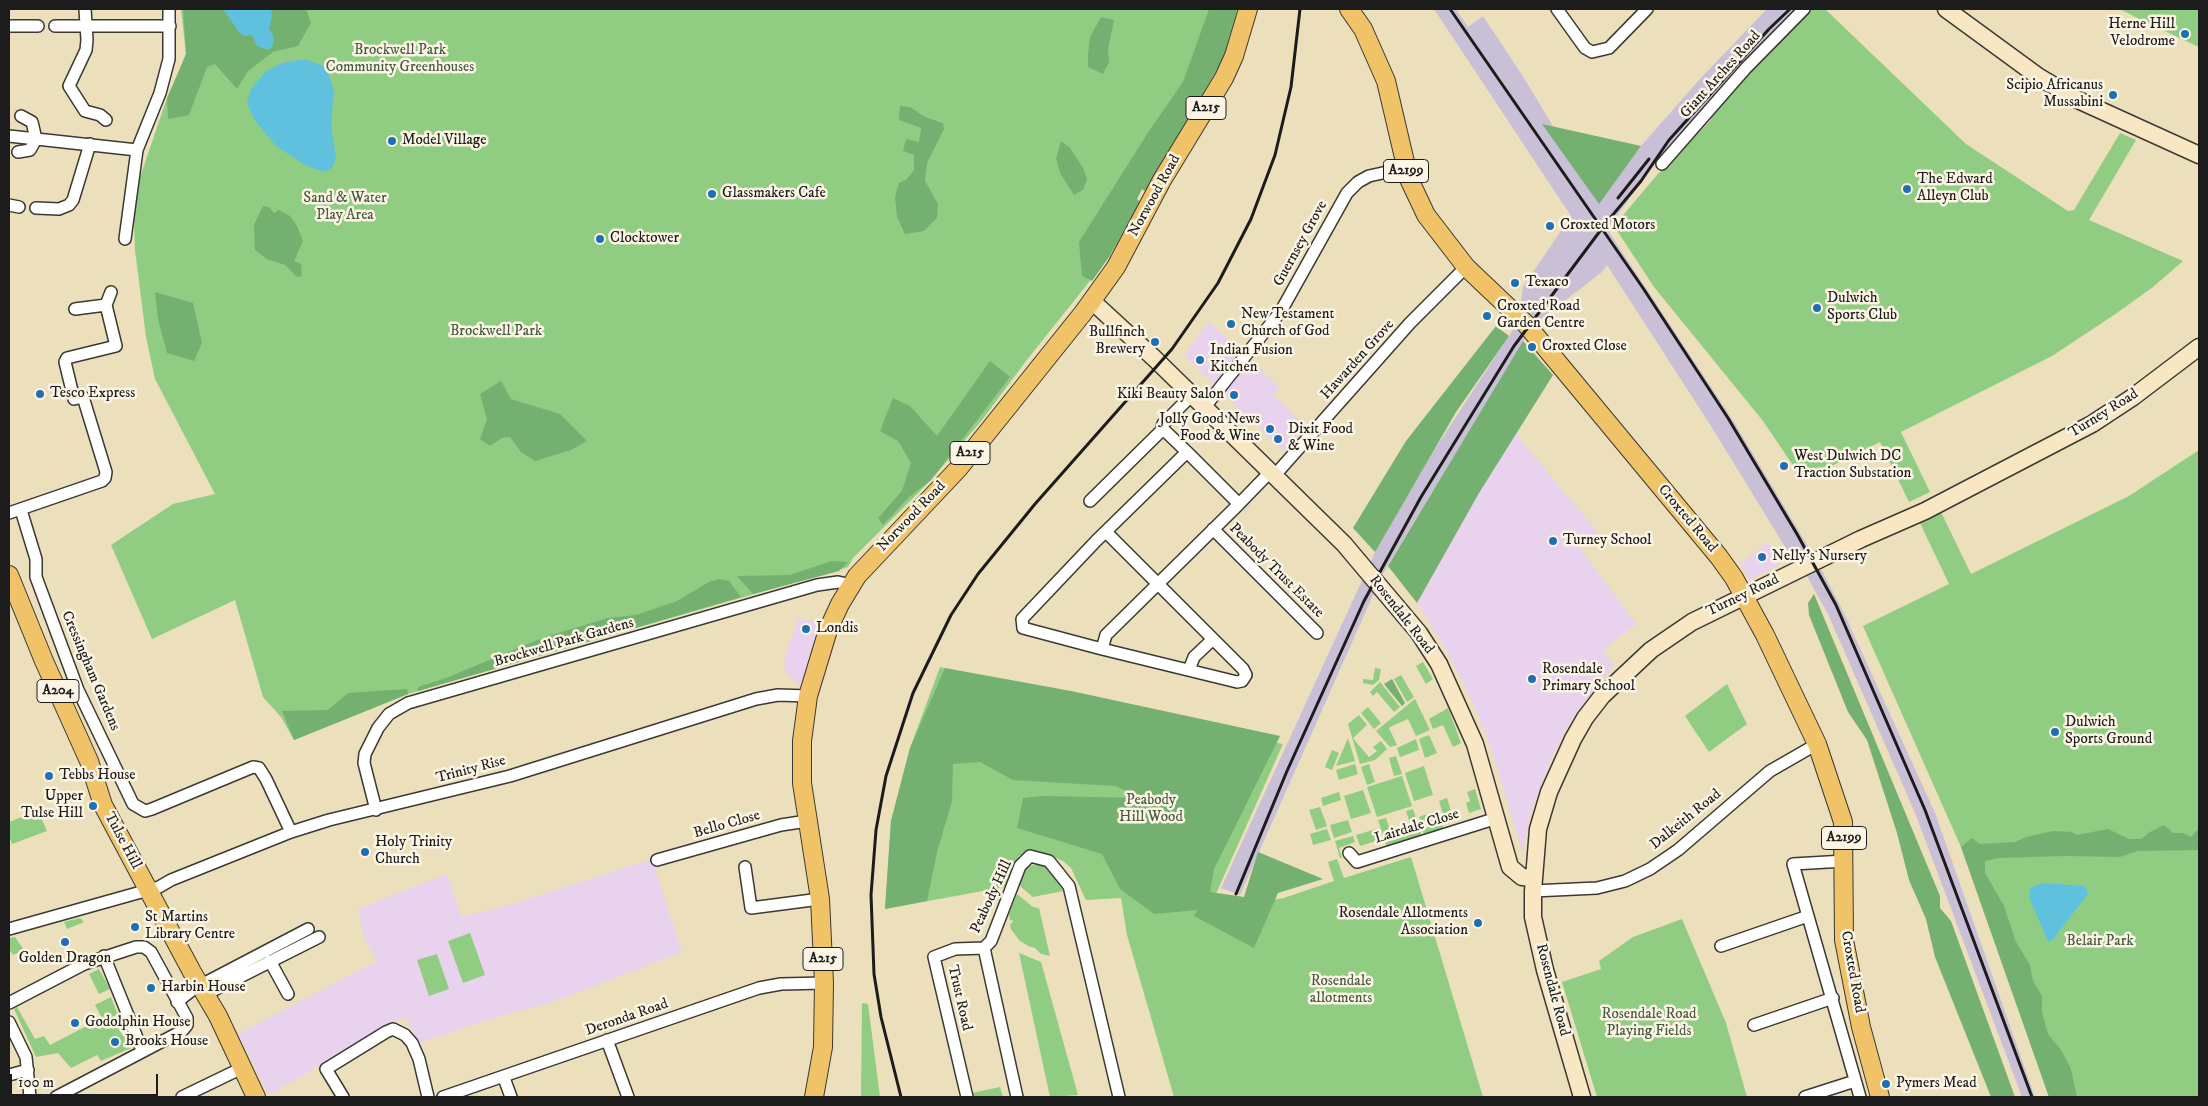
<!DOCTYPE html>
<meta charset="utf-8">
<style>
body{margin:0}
#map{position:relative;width:2208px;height:1106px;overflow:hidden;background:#ebdfbc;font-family:"IM FELL DW Pica",serif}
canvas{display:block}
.frame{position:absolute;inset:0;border:10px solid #1c1c1c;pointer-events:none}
.scale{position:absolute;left:10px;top:1074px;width:148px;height:22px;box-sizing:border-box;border:2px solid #1c1c1c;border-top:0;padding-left:6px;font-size:15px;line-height:18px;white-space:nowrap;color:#1c1c1c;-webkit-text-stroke:4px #fcf5e5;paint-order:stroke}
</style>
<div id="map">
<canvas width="2208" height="1106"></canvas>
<div class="frame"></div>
<div class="scale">100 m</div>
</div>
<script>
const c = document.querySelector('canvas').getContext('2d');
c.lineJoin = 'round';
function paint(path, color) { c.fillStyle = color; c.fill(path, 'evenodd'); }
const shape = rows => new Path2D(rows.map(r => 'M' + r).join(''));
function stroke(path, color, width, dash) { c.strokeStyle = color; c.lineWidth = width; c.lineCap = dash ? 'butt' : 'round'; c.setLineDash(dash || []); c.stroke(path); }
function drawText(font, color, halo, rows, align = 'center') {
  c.font = font + ' "IM FELL DW Pica",serif'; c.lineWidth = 5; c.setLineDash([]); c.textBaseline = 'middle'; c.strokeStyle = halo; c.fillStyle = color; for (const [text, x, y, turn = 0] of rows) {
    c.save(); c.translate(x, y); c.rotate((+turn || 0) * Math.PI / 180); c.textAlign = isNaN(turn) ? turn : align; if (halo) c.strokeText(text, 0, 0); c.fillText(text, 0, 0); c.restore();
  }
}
paint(shape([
 [1209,322,1280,388,1273,395,1306,426,1284,452,1184,355],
 [1517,431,1520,435,1519,438,1599,534,1580,548,1636,624,1603,650,1614,666,1573,718,1553,754,1529,817,1523,854,1491,749,1474,705,1448,653,1417,603,1478,493],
 [1768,542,1779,565,1749,580,1740,564],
 [798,619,826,622,800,686,786,673,784,660],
 [652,859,682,952,545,1005,503,1015,419,1043,404,1016,269,1095,238,1034,377,961,364,938,358,909,447,874,461,917,509,905]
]), '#e8d2ee');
paint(shape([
 [1434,9,1456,9,1468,27,1483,16,1524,78,1599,203,1641,146,1699,80,1767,9,1797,9,1655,164,1607,229,1734,422,1816,560,1798,568,1711,426,1607,265,1602,272,1533,325,1381,577,1240,895,1221,888,1382,537,1433,452,1518,322,1523,287,1571,216],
 [1818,563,1844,613,1935,813,2035,1097,2022,1097,1915,813,1828,614,1803,569]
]), '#c9bfd7');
paint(shape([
 [181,9,1237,9,1235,22,1199,103,1145,191,1142,189,1137,199,1140,202,1109,257,1026,361,982,420,930,481,853,558,848,567,408,694,294,740,281,717,263,697,235,600,152,639,111,545,173,504,215,494,155,379,146,337,135,250,134,219,138,183,167,98,179,77,186,54],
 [1809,9,1825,9,1966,144,2068,211,2074,210,2120,133,2136,140,2089,220,2183,261,2153,287,2114,315,2052,356,1901,432,1930,492,1909,502,1880,442,1803,480,1763,421,1654,287,1614,226,1657,175,1711,120,1711,113],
 [2120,9,2199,9,2199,47,2143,21],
 [2199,450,2199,1097,2049,1097,1961,847,1863,626,1949,584,1920,523,1941,512,1971,574,2129,496],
 [1423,662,1433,679,1426,684,1416,666],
 [940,667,1283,744,1206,916,1254,903,1284,898,1334,881,1328,862,1337,859,1344,878,1411,857,1483,1097,1174,1097,1127,935,1121,898,1086,900,1071,868,1063,861,1041,852,1033,850,1019,856,1004,887,885,909,891,821,910,748],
 [1375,668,1381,669,1379,680,1373,685,1363,683,1363,679,1373,680],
 [1401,675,1414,697,1407,702,1394,679],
 [1380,682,1400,707,1394,712,1377,692,1373,696,1370,692],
 [1727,684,1747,724,1709,752,1685,716],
 [1415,699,1430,730,1416,736,1408,719,1394,725,1389,728,1397,745,1390,747,1376,731],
 [1368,707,1381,723,1374,729,1361,713],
 [1448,708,1461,743,1453,747,1443,725,1433,729,1429,719],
 [1359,715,1367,725,1353,738,1356,742,1369,757,1377,751,1373,747,1381,741,1387,749,1375,760,1360,764,1348,724],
 [1429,735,1437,753,1425,758,1419,739],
 [1348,738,1355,761,1336,766],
 [1416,739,1419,750,1400,757,1397,748],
 [1332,750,1339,753,1332,770,1325,767],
 [1396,756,1402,774,1394,776,1389,758],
 [1355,764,1358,774,1339,780,1336,770],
 [1369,764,1375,782,1367,785,1361,767],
 [1424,766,1433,795,1414,801,1405,773],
 [1402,776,1412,806,1377,817,1367,787],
 [1475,789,1481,809,1469,813,1466,803,1470,801,1467,792],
 [1363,790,1371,813,1351,819,1344,796],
 [1339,792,1341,800,1323,806,1321,798],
 [1447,798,1453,818,1445,821,1439,801],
 [1320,807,1327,826,1316,830,1309,810],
 [1413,809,1419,827,1412,829,1406,811],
 [1438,810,1441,820,1422,826,1419,817],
 [38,811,47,831,12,844,9,836,9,822],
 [1386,818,1392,836,1384,838,1378,820],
 [1348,820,1352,832,1334,838,1330,825],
 [1442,823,1444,830,1425,836,1422,829],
 [1327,829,1331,840,1313,845,1310,834],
 [1376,829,1379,840,1360,846,1356,835],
 [1420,830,1422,837,1387,848,1385,841],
 [1353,836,1355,842,1339,848,1342,858,1340,858,1335,841],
 [1037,864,1054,870,1063,891,1033,897,1021,887,1019,882,1024,868],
 [1017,894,1033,907,1039,908,1050,956,1041,954,1035,948,1028,946,1019,940,1011,929,1010,924,1014,921,1010,920,1009,914],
 [80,918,84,922,67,929,64,922],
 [1682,919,1726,1023,1747,1097,1597,1097,1562,982,1601,969,1599,961,1633,937],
 [470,933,485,975,463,983,448,941],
 [15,937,24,950,13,955,9,949,9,938],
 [1019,953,1041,962,1078,1095,1050,1097],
 [437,954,449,989,429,996,417,960],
 [99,969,110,989,99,994,89,974],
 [111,997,123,1029,120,1031,123,1036,126,1035,131,1048,101,1061,97,1055,71,1068,58,1053,36,1057,14,1009,17,1007,35,1039,44,1036,50,1045,102,1018,95,1005],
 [862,1003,868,1004,880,1097,861,1097],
 [1000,1087,1003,1097,972,1097,972,1093]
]), '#90cd82');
paint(shape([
 [183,9,306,9,311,23,298,46,273,52,248,71,237,89,215,64,207,67,189,115,168,119,167,98,186,54],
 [1209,9,1237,9,1223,60,1145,191,1142,189,1137,199,1140,202,1109,257,1092,281,1082,276,1079,242,1149,131,1183,82],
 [1101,17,1114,20,1108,49,1109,62,1103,74,1088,67,1088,55,1090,37],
 [900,106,910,107,925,117,943,123,944,129,927,163,925,181,938,204,937,218,924,231,905,234,897,217,895,197,899,183,906,180,914,170,914,155,903,151,906,139,919,142,921,128,899,120],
 [1542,124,1641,146,1599,204],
 [1061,141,1070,148,1083,168,1087,179,1083,190,1074,195,1060,173,1056,158],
 [263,206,269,207,274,213,279,210,290,216,297,226,303,241,294,261,301,264,302,276,297,277,285,265,267,259,255,250,254,225],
 [155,292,193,303,202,343,194,361,167,353,158,319],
 [1496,326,1509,336,1456,412,1375,552,1353,528,1406,441],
 [1523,341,1553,375,1479,493,1417,603,1388,566],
 [990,361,1010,377,931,480,909,497,883,525,878,518,902,491,911,463,898,441,880,431,893,398,910,406,937,436],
 [501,381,511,399,560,414,587,441,571,450,535,461,521,452,510,437,502,438,490,446,480,439,487,419,480,394],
 [832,561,848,562,839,571,753,594,737,576,790,575],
 [719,579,729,581,741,597,418,691,418,687,446,678,545,637,608,618,636,615,677,601,709,582],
 [1814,594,1940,896,1940,908,1951,921,2015,1097,1991,1097,1935,957,1926,919,1909,880,1897,833,1867,740,1848,712,1809,615,1808,603],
 [945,668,1071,691,1280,736,1214,869,1210,892,1244,897,1258,852,1323,879,1278,893,1254,948,1194,916,1197,910,1154,914,1120,889,1102,854,1017,828,1023,798,1043,796,1143,798,1115,786,1013,780,980,762,953,764,952,801,937,852,927,901,885,909,891,821,910,748],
 [1392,679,1405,703,1402,706,1384,684],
 [407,689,408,694,294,740,282,711,328,710,348,693],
 [2164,825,2173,833,2183,833,2191,837,2196,831,2199,830,2199,850,2138,851,2120,857,2066,856,1999,858,1985,861,1985,873,2004,906,2016,942,2030,965,2033,981,2042,996,2042,1012,2048,1034,2061,1050,2071,1069,2077,1097,2049,1097,1961,847,1972,838,1980,844,2015,842,2026,837,2053,831,2072,832,2077,835,2108,829,2129,839,2141,839,2150,832]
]), '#74b070');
paint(shape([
 [223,9,271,9,272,17,269,28,274,37,273,46,268,50,257,46,252,35,244,36,239,32],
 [305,59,323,66,329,75,334,90,331,125,336,158,332,168,323,172,303,164,275,145,254,119,247,103,251,89,265,72,282,63],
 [2042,883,2085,886,2088,894,2053,939,2048,942,2029,897,2030,888]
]), '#5fc1dd');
const street = shape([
 [85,9,87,40,86,50,69,86,85,111,100,115,106,120],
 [1557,9,1585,48,1592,52,1609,48,1647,9],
 [9,26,38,26],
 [55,26,170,26],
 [9,136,137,150],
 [18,152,30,150,36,139,32,122,21,116],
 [1662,164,1746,68,1804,9],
 [9,205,19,207],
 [36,208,59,209,69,205,73,200,90,144],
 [125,239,137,150,160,93,169,59,169,9],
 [75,309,106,305,111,292],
 [1204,408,1281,311,1347,193,1358,182,1369,176,1405,168],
 [1162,428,1187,452,1096,541,1022,619,1023,628,1102,649,1106,635,1239,504,1187,452],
 [1275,475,1410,323,1466,267],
 [1090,501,1161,431,1163,424,1192,395],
 [1239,504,1271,471],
 [21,510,36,559,36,577,78,690,133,804,145,811,152,809,253,767,259,768,266,779,291,832],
 [9,513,102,481,105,478,106,472,83,397,74,399,65,362,67,358,116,346,106,305],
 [1213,529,1317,633],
 [1106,532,1213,639],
 [1102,649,1237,682,1242,681,1246,675,1243,669,1213,639,1194,657,1189,670],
 [376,810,364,763,365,754,378,728,389,714,408,703,817,585,838,582,851,585],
 [1349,853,1357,862,1497,818],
 [657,860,781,825,807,821],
 [1845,861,1793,864,1860,1097],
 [745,867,751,908,820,899],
 [1533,891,1597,888,1625,881,1650,869,1678,850,1770,771,1817,744],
 [9,929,159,887,171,880,291,832,329,820,510,776,756,699,778,695,808,696],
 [1721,946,1808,916],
 [984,948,991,941,1020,866,1030,856,1049,861,1069,886,1119,1097],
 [984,948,1017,1097],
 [104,956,142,1050],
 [270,961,288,994],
 [201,985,308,929],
 [206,994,319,937],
 [177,1002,200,984],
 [9,1003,84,964,136,947,144,947,151,952,187,1018,187,1025,182,1031,56,1097],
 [9,1022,26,1057,30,1097],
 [1754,1025,1833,998],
 [607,1040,628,1097],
 [9,1075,28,1070],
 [504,1078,511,1097],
 [182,1097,242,1068],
 [343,1097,326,1069,386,1032,393,1029,405,1035,412,1043,419,1059,428,1097],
 [443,1097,759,988,781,984,824,983],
 [967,1097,934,957,955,949,984,948],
 [1805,1097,1855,1081]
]);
const secondary = shape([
 [1946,9,2039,77,2078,100,2199,155],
 [1092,301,1154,358,1344,544,1419,633,1439,664,1475,744,1510,867,1522,877,1533,878],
 [1582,1097,1545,970,1533,917,1533,891,1538,829,1549,792,1573,739,1585,718,1602,696,1651,650,1692,622,1861,539,1925,511,2092,424,2133,397,2199,347]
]);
const primary = shape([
 [1349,9,1363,29,1386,81,1409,179,1426,215,1466,267,1525,323,1719,557,1734,578,1765,635,1817,744,1843,822,1844,940,1861,1027,1880,1097],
 [9,575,44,661,89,761,103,805,192,972,218,1016,256,1097],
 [814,1097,823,1047,824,983,820,899,802,783,802,741,808,696,828,630,840,604,857,576,958,469,1083,313,1116,267,1162,180,1224,78,1234,56,1248,9]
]);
stroke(street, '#3b3934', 14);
stroke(secondary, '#3b3934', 19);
stroke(primary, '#3b3934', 20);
stroke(street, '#fff', 11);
stroke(secondary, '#f9e7c3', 16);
stroke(primary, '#f1c369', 18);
stroke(shape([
 [1450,9,1643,288,1728,418,1797,534,1836,605,1925,810,2032,1097],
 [1618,198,1649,159],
 [1236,894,1287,771,1364,601,1421,497,1514,346,1606,223,1641,181,1669,140,1769,29,1790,9],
 [901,1097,881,1017,874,974,871,895,876,830,886,776,913,693,951,615,978,574,1035,504,1172,349,1218,283,1251,219,1275,155,1291,87,1300,9]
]), '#1c1c1c', 3);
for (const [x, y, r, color] of [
 [2185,34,5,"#1f6fb2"],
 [2113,95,5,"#1f6fb2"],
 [392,141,5,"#1f6fb2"],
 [1907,189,5,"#1f6fb2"],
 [712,194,5,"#1f6fb2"],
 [1550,226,5,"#1f6fb2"],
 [600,239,5,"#1f6fb2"],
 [1515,283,5,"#1f6fb2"],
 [1817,308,5,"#1f6fb2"],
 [1487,316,5,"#1f6fb2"],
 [1231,324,5,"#1f6fb2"],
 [1155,342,5,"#1f6fb2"],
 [1532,347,5,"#1f6fb2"],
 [1200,360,5,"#1f6fb2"],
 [40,394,5,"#1f6fb2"],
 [1234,395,5,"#1f6fb2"],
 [1270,429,5,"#1f6fb2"],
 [1278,439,5,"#1f6fb2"],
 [1784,466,5,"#1f6fb2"],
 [1553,541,5,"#1f6fb2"],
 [1762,557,5,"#1f6fb2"],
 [806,629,5,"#1f6fb2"],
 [1532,679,5,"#1f6fb2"],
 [2055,732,5,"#1f6fb2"],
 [49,776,5,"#1f6fb2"],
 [93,806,5,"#1f6fb2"],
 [365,852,5,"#1f6fb2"],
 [1478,923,5,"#1f6fb2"],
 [135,927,5,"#1f6fb2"],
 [65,942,5,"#1f6fb2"],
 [151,988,5,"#1f6fb2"],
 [75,1023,5,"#1f6fb2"],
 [115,1042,5,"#1f6fb2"],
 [1886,1084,5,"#1f6fb2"]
]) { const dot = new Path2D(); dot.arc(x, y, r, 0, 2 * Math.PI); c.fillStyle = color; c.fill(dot); stroke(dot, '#fcf5e5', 2); }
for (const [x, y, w] of [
 [1206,108,40],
 [1406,171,45],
 [970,453,40],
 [58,691,42],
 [1844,838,45],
 [823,959,40]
]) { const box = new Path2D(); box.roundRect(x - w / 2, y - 11.5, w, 23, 4); c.fillStyle = '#fcf5e5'; c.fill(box); stroke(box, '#1c1c1c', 1); }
drawText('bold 14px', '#1c1c1c', null, [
 ["A215",1206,108],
 ["A2199",1406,171],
 ["A215",970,453],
 ["A204",58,691],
 ["A2199",1844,838],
 ["A215",823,959]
]);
drawText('15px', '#1c1c1c', '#fcf5e5', [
 ["Herne Hill",2175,25,"right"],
 ["Velodrome",2175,42,"right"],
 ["Scipio Africanus",2103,86,"right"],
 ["Mussabini",2103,103,"right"],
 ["Model Village",402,141],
 ["The Edward",1917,180],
 ["Alleyn Club",1917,197],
 ["Glassmakers Cafe",722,194],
 ["Croxted Motors",1560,226],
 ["Clocktower",610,239],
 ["Texaco",1525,283],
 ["Dulwich",1827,299],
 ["Sports Club",1827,316],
 ["Croxted Road",1497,307],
 ["Garden Centre",1497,324],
 ["New Testament",1241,315],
 ["Church of God",1241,332],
 ["Bullfinch",1145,333,"right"],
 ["Brewery",1145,350,"right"],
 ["Croxted Close",1542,347],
 ["Indian Fusion",1210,351],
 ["Kitchen",1210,368],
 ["Tesco Express",50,394],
 ["Kiki Beauty Salon",1224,395,"right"],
 ["Jolly Good News",1260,420,"right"],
 ["Food & Wine",1260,437,"right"],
 ["Dixit Food",1288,430],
 ["& Wine",1288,447],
 ["West Dulwich DC",1794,457],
 ["Traction Substation",1794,474],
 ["Turney School",1563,541],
 ["Nelly’s Nursery",1772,557],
 ["Londis",816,629],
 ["Rosendale",1542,670],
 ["Primary School",1542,687],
 ["Dulwich",2065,723],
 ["Sports Ground",2065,740],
 ["Tebbs House",59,776],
 ["Upper",83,797,"right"],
 ["Tulse Hill",83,814,"right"],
 ["Holy Trinity",375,843],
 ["Church",375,860],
 ["Rosendale Allotments",1468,914,"right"],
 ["Association",1468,931,"right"],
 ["St Martins",145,918],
 ["Library Centre",145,935],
 ["Golden Dragon",65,959,"center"],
 ["Harbin House",161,988],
 ["Godolphin House",85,1023],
 ["Brooks House",125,1042],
 ["Pymers Mead",1896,1084]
], 'left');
drawText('15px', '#455a40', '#fcf5e5', [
 ["Brockwell Park",400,51],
 ["Community Greenhouses",400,68],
 ["Sand & Water",345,199],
 ["Play Area",345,216],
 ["Brockwell Park",496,332],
 ["Peabody",1151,801],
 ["Hill Wood",1151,818],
 ["Belair Park",2100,942],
 ["Rosendale",1341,982],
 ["allotments",1341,999],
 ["Rosendale Road",1649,1015],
 ["Playing Fields",1649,1032]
]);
drawText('15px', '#1c1c1c', '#fcf5e5', [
 ["Giant Arches Road",1721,75,-48],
 ["Norwood Road",1155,196,-61],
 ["Guernsey Grove",1301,244,-61],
 ["Hawarden Grove",1358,360,-48],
 ["Turney Road",2104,414,-32],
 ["Norwood Road",912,517,-46],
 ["Croxted Road",1687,519,50],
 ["Peabody Trust Estate",1276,571,45],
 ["Turney Road",1743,596,-26],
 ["Rosendale Road",1401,615,52],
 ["Brockwell Park Gardens",564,643,-16],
 ["Cressingham Gardens",90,671,67],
 ["Trinity Rise",471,770,-15],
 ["Dalkeith Road",1686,820,-39],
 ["Bello Close",727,825,-16],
 ["Lairdale Close",1417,827,-17],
 ["Tulse Hill",122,841,62],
 ["Peabody Hill",992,897,-65],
 ["Croxted Road",1852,972,80],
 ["Rosendale Road",1552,990,75],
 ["Trust Road",959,998,77],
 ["Deronda Road",627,1018,-19]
]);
</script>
